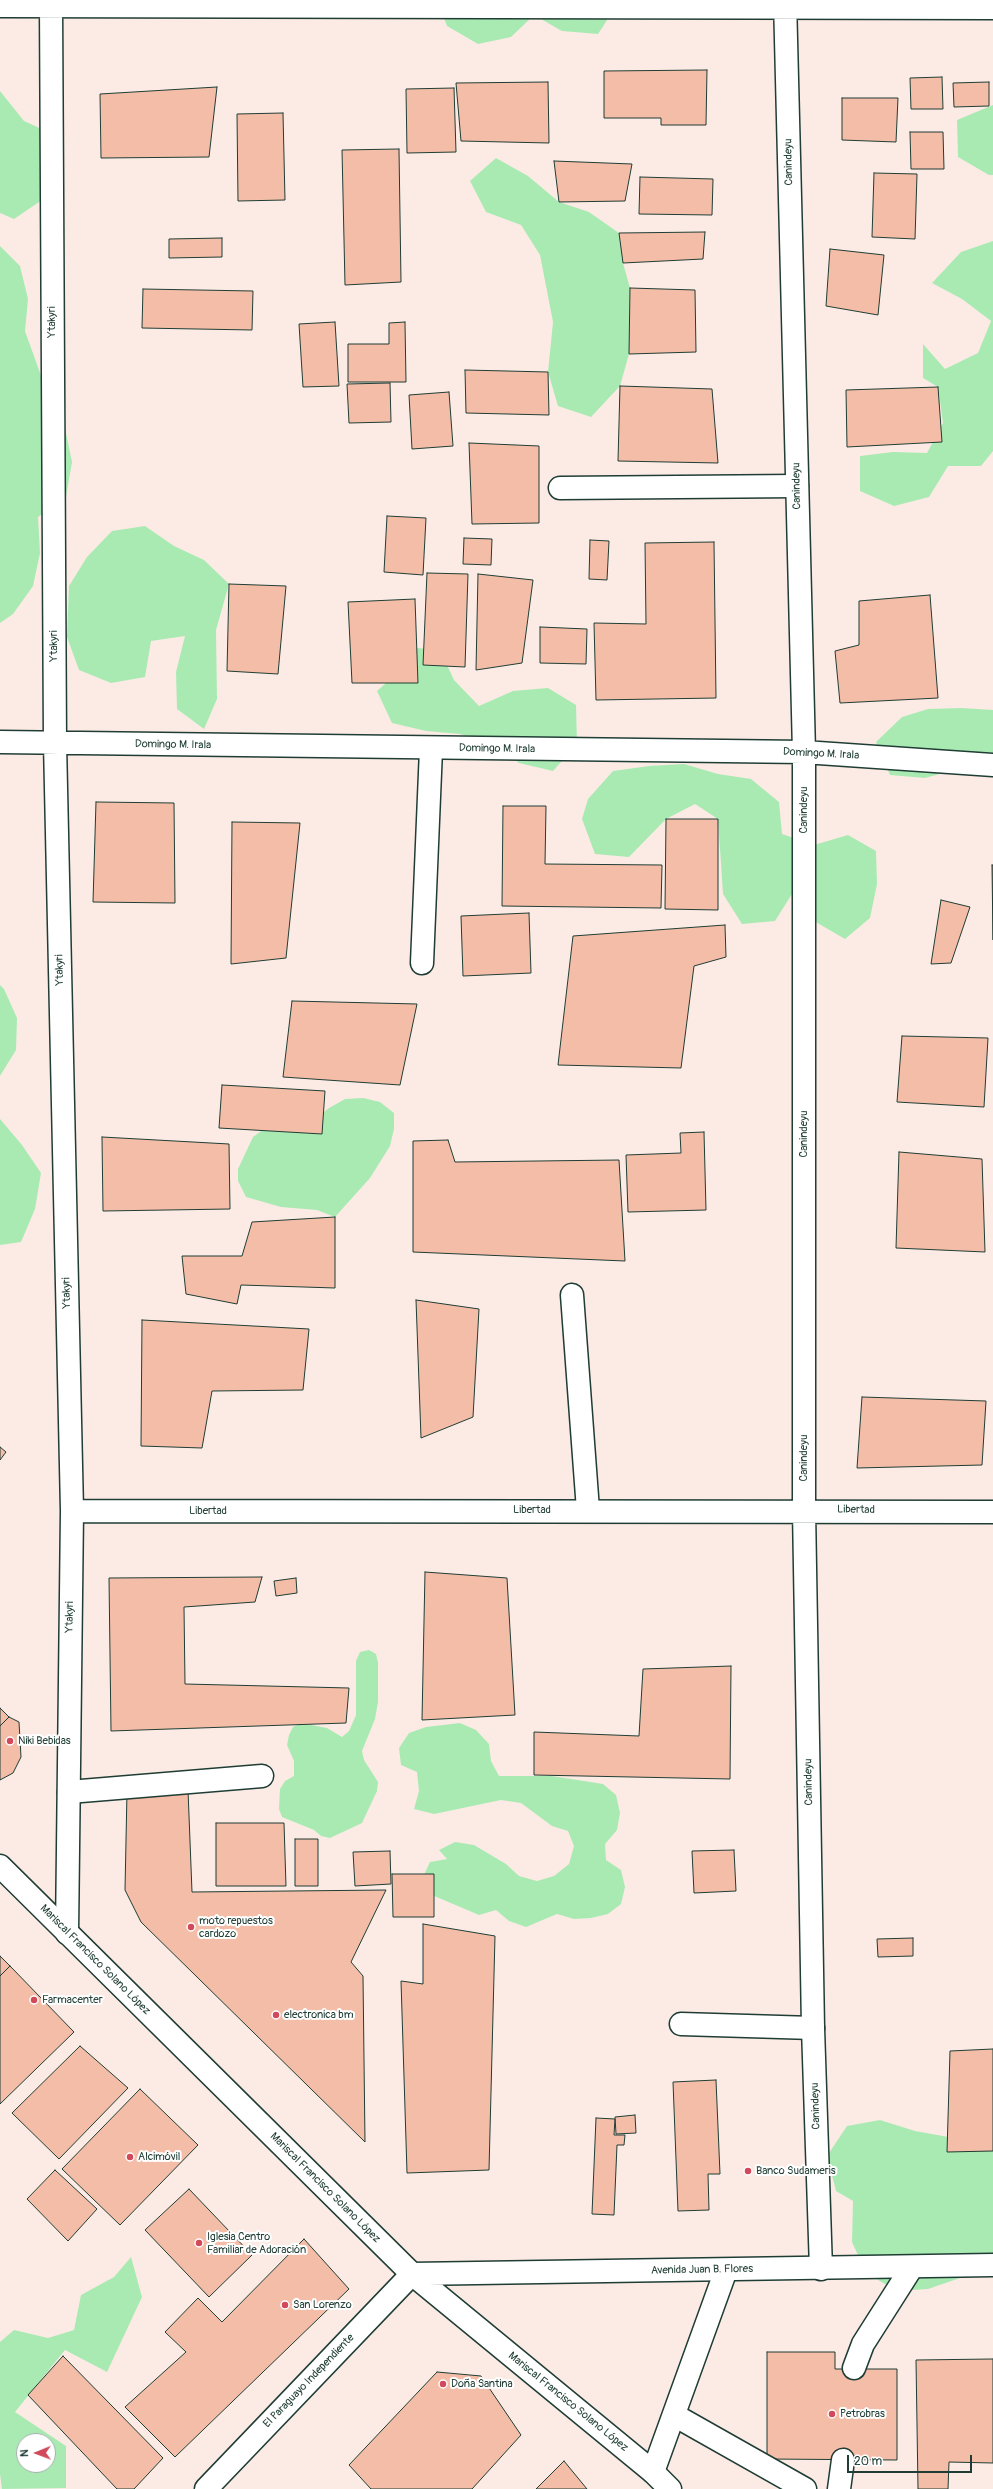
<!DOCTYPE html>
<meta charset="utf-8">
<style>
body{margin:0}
#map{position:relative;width:993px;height:2489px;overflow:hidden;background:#fcebe5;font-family:Pangolin,sans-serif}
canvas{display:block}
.north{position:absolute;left:16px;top:2433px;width:40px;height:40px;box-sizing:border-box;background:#fff;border:1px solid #a5b1ae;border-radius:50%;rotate:269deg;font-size:11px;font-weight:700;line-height:16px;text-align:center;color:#1f3d34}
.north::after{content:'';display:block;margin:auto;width:14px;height:18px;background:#d1495b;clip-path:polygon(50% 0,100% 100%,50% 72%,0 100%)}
.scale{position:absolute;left:847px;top:2455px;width:125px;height:18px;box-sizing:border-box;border:2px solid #1f3d34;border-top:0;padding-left:5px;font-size:12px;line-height:14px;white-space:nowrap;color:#1f3d34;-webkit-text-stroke:3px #fff;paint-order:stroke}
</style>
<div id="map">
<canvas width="993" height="2489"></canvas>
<div class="north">N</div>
<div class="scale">20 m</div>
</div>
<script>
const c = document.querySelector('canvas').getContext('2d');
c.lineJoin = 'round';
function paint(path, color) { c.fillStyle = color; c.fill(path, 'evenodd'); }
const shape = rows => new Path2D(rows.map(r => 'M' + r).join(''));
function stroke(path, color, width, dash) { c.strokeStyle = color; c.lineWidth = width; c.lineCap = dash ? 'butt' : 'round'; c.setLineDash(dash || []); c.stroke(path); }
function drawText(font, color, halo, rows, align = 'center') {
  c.font = font + ' Pangolin,sans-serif'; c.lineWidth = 4; c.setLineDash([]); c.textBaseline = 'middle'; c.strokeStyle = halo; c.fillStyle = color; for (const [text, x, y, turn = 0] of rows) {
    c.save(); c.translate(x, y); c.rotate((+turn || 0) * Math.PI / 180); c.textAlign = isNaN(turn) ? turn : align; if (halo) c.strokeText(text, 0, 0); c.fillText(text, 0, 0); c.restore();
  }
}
paint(shape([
 [437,0,617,5,598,34,562,31,534,15,511,37,478,44,447,26],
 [0,91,24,121,55,135,42,200,14,219,0,213],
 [993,105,993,175,989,175,958,157,957,120],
 [496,158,528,176,559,202,589,212,619,233,623,263,630,288,629,354,620,386,591,417,558,406,548,372,553,322,540,255,521,225,486,212,470,181],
 [993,241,993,451,981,466,948,466,929,497,894,506,860,491,860,456,893,452,927,453,943,423,938,387,923,378,923,344,945,369,978,353,991,321,962,299,932,283,961,252],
 [0,246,20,266,28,299,25,331,49,398,65,428,72,462,66,497,38,517,40,553,33,586,13,614,0,623],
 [145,526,174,546,204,560,229,584,216,630,217,699,204,729,177,709,176,672,185,636,151,641,145,677,111,683,79,670,67,637,69,586,87,557,112,531],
 [406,647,440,650,454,680,479,706,513,691,548,688,576,705,577,744,553,771,519,763,491,743,460,734,426,731,392,723,377,691,403,668],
 [961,708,993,710,993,771,958,769,925,778,890,775,876,742,902,717,928,709],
 [684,764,718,774,751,779,779,802,782,834,814,845,848,835,876,851,877,884,870,918,845,939,814,921,792,894,775,921,742,924,723,894,718,819,695,804,666,819,629,857,595,854,582,819,588,799,613,771,649,766],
 [0,985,4,989,17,1018,16,1050,0,1076],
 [363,1098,380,1102,394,1113,394,1129,390,1146,370,1178,335,1217,317,1210,281,1207,246,1197,238,1181,238,1169,253,1137,268,1126,300,1131,329,1108,345,1099],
 [0,1119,22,1145,41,1173,35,1209,21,1242,0,1245],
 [369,1650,376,1654,378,1663,378,1702,375,1719,362,1751,364,1760,378,1782,377,1791,362,1823,330,1838,321,1836,314,1830,282,1817,279,1809,280,1789,285,1781,294,1776,294,1761,287,1745,289,1735,293,1727,301,1723,327,1728,342,1737,349,1731,356,1715,356,1661,360,1652],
 [460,1723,476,1730,489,1744,491,1761,499,1776,552,1776,603,1784,616,1795,620,1813,617,1830,605,1844,606,1860,621,1870,625,1887,621,1904,608,1914,591,1918,574,1919,557,1914,526,1927,509,1921,496,1910,479,1915,432,1895,422,1879,430,1862,447,1859,439,1850,455,1842,474,1845,506,1864,519,1876,537,1881,554,1876,569,1864,574,1846,568,1831,552,1826,521,1803,501,1800,434,1814,414,1809,419,1791,417,1772,401,1765,399,1748,409,1733,426,1727],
 [880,2120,915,2131,993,2145,993,2276,960,2278,928,2289,897,2291,866,2273,852,2242,853,2201,836,2191,827,2156,847,2126],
 [131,2257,142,2297,107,2372,65,2350,15,2412,66,2446,66,2488,2,2489,0,2474,0,2342,14,2330,48,2338,74,2330,81,2295,114,2277],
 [24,2441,48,2441,48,2465,24,2465]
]), '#a9eab3');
const building = shape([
 [707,70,706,125,661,125,661,118,604,118,604,71,707,70],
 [942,77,943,109,911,109,910,78,942,77],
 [548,82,549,143,461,141,456,83,548,82],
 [989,82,989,106,954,107,953,83,989,82],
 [217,87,209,157,101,158,100,94,217,87],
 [454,88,456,152,407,153,406,89,454,88],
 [842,98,898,98,896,142,842,140,842,98],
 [283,113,285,200,238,201,237,114,283,113],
 [910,132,943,132,944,169,911,169,910,132],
 [399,149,401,282,345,285,342,150,399,149],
 [554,161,632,164,625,201,559,202,554,161],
 [874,173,917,174,915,239,872,237,874,173],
 [640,177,713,179,712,215,639,214,640,177],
 [705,232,703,259,623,263,619,233,705,232],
 [222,238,222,257,169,258,169,239,222,238],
 [830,249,884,255,878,315,826,306,830,249],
 [630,288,695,290,696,352,629,354,630,288],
 [143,289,253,291,252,330,142,328,143,289],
 [335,322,339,386,303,387,299,324,335,322],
 [405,322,406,382,348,382,348,344,389,344,389,323,405,322],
 [465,370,548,372,549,415,466,413,465,370],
 [390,383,391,422,349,423,347,384,390,383],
 [620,386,712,389,718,463,618,461,620,386],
 [938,387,942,442,847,447,846,390,938,387],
 [449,392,453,446,412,449,409,395,449,392],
 [469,443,539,446,539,523,472,524,469,443],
 [387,516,426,518,423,575,384,572,387,516],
 [464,538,492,539,491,565,463,564,464,538],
 [590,540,609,541,607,580,589,579,590,540],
 [714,542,716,698,596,700,594,623,646,624,645,543,714,542],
 [427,573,468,574,465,667,423,665,427,573],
 [478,574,533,580,522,663,476,670,478,574],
 [229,584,286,586,278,674,227,671,229,584],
 [930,595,938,698,840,703,835,651,859,645,859,601,930,595],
 [415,599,418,683,352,683,348,602,415,599],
 [540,627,587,629,586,664,540,663,540,627],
 [96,802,174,803,175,903,93,902,96,802],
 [503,806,546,806,545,864,662,865,661,908,502,906,503,806],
 [666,819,718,819,718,910,665,909,666,819],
 [232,822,300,823,286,958,231,964,232,822],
 [992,865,993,865,993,940,992,865],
 [941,900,970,907,951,963,931,964,941,900],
 [529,913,531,973,463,976,461,916,529,913],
 [725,925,726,957,694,966,681,1068,558,1065,573,936,725,925],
 [292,1001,417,1004,400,1085,283,1077,292,1001],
 [902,1036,988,1038,984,1107,897,1102,902,1036],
 [222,1085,325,1091,322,1134,219,1128,222,1085],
 [704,1132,706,1210,628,1212,626,1155,681,1153,680,1133,704,1132],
 [102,1137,229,1144,230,1209,103,1211,102,1137],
 [448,1140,455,1162,619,1160,625,1261,413,1252,413,1141,448,1140],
 [899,1152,982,1159,985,1252,896,1248,899,1152],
 [335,1217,335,1288,241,1285,237,1304,186,1294,182,1256,242,1256,252,1222,335,1217],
 [416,1300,479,1309,473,1417,421,1438,416,1300],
 [142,1320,309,1329,303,1390,212,1391,202,1448,141,1446,142,1320],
 [862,1397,986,1401,982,1465,857,1468,862,1397],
 [0,1447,6,1452,0,1460,0,1447],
 [425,1572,507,1578,515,1715,422,1720,425,1572],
 [262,1577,255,1602,184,1607,185,1684,349,1688,346,1723,111,1731,109,1578,262,1577],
 [296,1578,297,1593,276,1596,274,1581,296,1578],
 [731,1666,730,1779,534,1775,534,1732,639,1736,643,1669,731,1666],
 [0,1708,9,1717,0,1726,0,1708],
 [9,1717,19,1722,21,1757,13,1773,0,1780,0,1726,9,1717],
 [188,1790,192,1892,386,1890,351,1962,363,1976,365,2142,141,1922,125,1890,127,1791,188,1790],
 [216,1823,284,1823,286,1886,216,1886,216,1823],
 [295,1839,318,1839,318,1886,295,1886,295,1839],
 [734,1850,736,1891,694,1893,692,1851,734,1850],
 [390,1851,391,1884,355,1886,353,1852,390,1851],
 [392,1874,434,1874,434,1917,393,1917,392,1874],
 [423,1924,495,1936,489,2170,407,2173,401,1981,423,1984,423,1924],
 [913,1938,913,1956,878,1957,877,1939,913,1938],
 [0,1956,10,1966,0,1976,0,1956],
 [10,1966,74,2032,0,2104,0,1976,10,1966],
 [80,2046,128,2088,59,2159,12,2113,80,2046],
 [993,2049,993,2151,947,2152,950,2051,993,2049],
 [716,2080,720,2174,708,2174,709,2210,678,2211,673,2082,716,2080],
 [140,2089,198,2145,120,2225,62,2169,140,2089],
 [635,2115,636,2133,616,2134,615,2117,635,2115],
 [596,2118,615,2119,614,2135,625,2135,624,2145,617,2145,614,2215,592,2214,596,2118],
 [55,2170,97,2209,68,2241,27,2199,55,2170],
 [189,2189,252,2255,209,2297,145,2230,189,2189],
 [304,2239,349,2289,175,2457,125,2407,186,2352,165,2332,198,2298,222,2322,304,2239],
 [767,2352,835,2352,835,2369,897,2369,897,2460,767,2459,767,2352],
 [63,2356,163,2458,134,2489,117,2489,28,2395,63,2356],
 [993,2359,993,2463,949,2462,948,2489,918,2489,916,2360,993,2359],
 [437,2372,481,2376,521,2435,472,2489,371,2489,349,2465,437,2372],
 [564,2461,587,2489,536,2489,564,2461]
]);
paint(building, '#f4bda8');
stroke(building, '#1f3d34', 1);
const service = shape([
 [560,488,797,486],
 [422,963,431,749],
 [572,1295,588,1510],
 [69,1792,262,1776],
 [681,2024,813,2028],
 [854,2368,863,2344,912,2267],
 [674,2415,805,2489],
 [653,2472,726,2270],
 [839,2489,843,2460]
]);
const minor = shape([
 [785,0,804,752,804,1510,813,2028,821,2269],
 [0,6,993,8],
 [51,6,55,743,72,1511,67,1933],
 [0,742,804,752,993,765],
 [72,1511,993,1512],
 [206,2489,412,2274]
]);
const tertiary = shape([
 [0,1866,412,2274,653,2472,670,2489],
 [412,2274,993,2265]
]);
stroke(service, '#1f3d34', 25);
stroke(minor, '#1f3d34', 25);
stroke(tertiary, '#1f3d34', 25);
stroke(service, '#fff', 22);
stroke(minor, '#fff', 22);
stroke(tertiary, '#fff', 22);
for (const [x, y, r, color] of [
 [10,1741,4,"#d1495b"],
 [191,1927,4,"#d1495b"],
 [34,2000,4,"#d1495b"],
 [276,2015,4,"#d1495b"],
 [130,2157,4,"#d1495b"],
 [748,2171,4,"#d1495b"],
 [199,2243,4,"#d1495b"],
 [285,2305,4,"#d1495b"],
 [443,2384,4,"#d1495b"],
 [832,2414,4,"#d1495b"]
]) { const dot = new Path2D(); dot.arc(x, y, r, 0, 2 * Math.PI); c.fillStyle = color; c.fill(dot); stroke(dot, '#fff', 1.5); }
drawText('11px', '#1f3d34', '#fff', [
 ["Canindeyu",789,162,-91],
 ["Ytakyri",52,322,-90],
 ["Canindeyu",797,486,-91],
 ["Ytakyri",54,646,-90],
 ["Domingo M. Irala",173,745,1],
 ["Domingo M. Irala",497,749,1],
 ["Domingo M. Irala",821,754,3],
 ["Canindeyu",804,810,-90],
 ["Ytakyri",60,970,-91],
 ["Canindeyu",804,1134,-90],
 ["Ytakyri",67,1293,-91],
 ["Canindeyu",804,1458,-90],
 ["Libertad",532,1510],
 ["Libertad",856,1510,1],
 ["Libertad",208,1511],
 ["Ytakyri",70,1617,-89],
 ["Canindeyu",809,1782,-91],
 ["Mariscal Francisco Solano López",95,1960,45],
 ["Canindeyu",816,2106,-92],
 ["Mariscal Francisco Solano López",325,2188,45],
 ["Avenida Juan B. Flores",702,2270,-1],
 ["El Paraguayo Independiente",309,2381,-46],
 ["Mariscal Francisco Solano López",568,2402,39]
]);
drawText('11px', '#1f3d34', '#fff', [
 ["Niki Bebidas",18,1741],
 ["moto repuestos",199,1921],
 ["cardozo",199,1934],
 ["Farmacenter",42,2000],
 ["electronica bm",284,2015],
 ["Alcimóvil",138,2157],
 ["Banco Sudameris",756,2171],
 ["Iglesia Centro",207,2237],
 ["Familiar de Adoración",207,2250],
 ["San Lorenzo",293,2305],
 ["Doña Santina",451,2384],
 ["Petrobras",840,2414]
], 'left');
</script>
